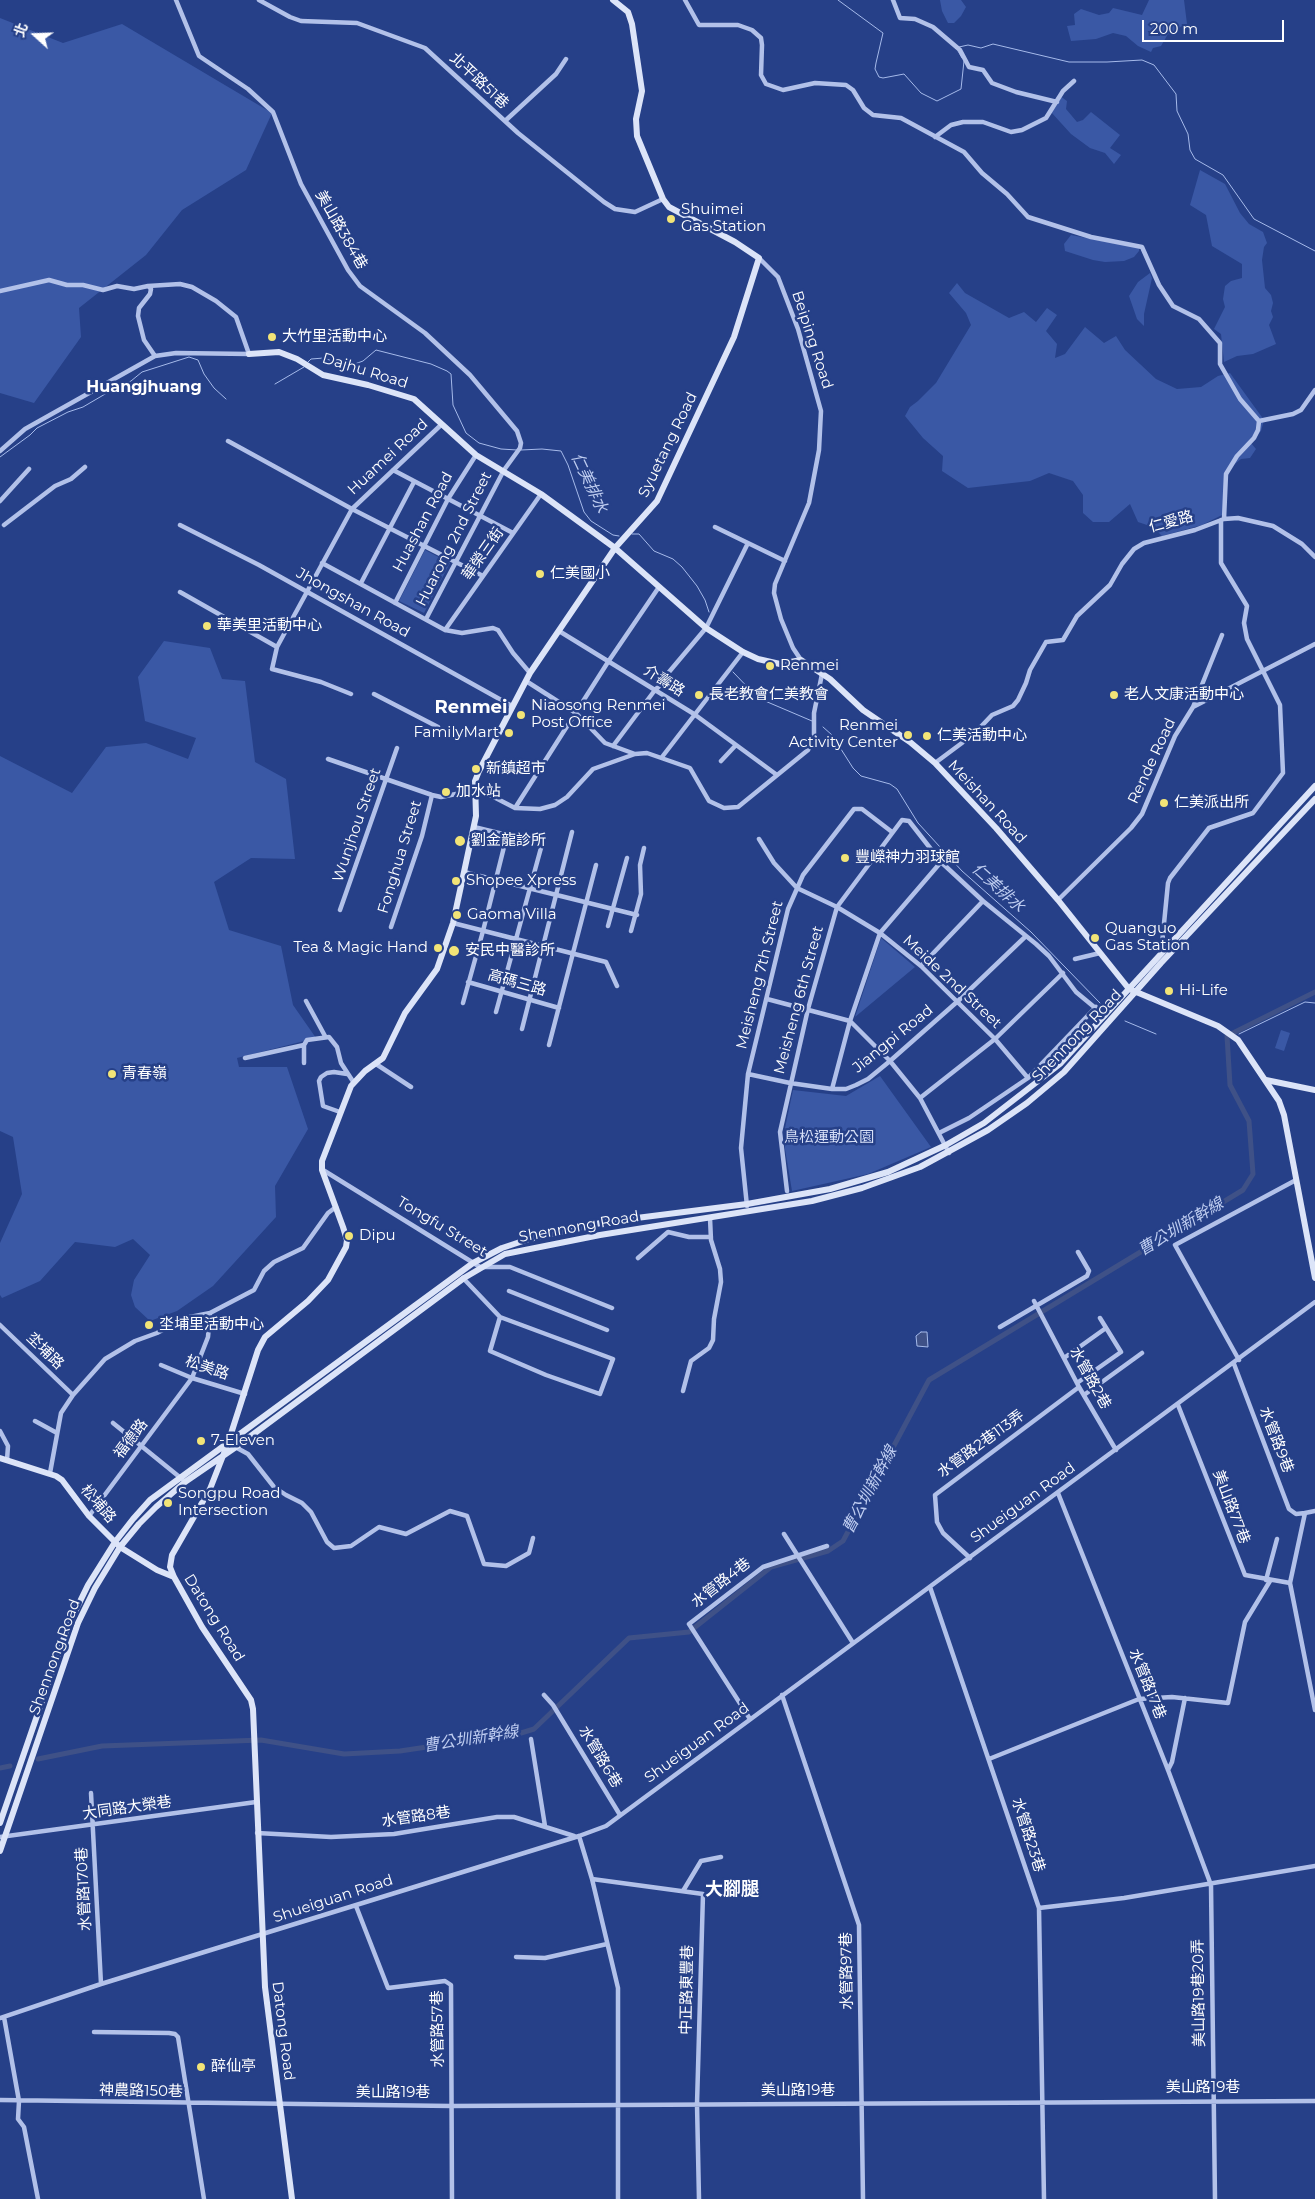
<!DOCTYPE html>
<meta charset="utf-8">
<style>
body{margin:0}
#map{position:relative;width:1315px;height:2199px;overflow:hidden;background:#264088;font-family:Montserrat,"Noto Sans TC",sans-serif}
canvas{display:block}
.north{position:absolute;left:10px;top:10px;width:50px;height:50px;-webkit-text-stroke:4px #264088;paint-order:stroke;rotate:290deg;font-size:14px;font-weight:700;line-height:20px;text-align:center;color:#fff}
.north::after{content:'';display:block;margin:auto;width:18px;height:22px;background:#fff;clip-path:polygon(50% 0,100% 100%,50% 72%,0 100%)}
.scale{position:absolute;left:1142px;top:20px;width:142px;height:22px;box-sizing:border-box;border:2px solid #fff;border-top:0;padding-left:6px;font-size:15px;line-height:18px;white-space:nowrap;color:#fff;-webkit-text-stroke:4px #264088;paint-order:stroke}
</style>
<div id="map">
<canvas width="1315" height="2199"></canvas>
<div class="north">北</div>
<div class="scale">200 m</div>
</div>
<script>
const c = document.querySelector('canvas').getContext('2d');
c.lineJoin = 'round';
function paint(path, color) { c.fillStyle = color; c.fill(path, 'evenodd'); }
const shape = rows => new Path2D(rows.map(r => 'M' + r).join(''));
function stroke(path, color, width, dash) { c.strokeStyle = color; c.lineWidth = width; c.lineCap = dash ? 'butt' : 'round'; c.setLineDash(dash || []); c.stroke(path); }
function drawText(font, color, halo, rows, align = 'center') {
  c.font = font + ' Montserrat,"Noto Sans TC",sans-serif'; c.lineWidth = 5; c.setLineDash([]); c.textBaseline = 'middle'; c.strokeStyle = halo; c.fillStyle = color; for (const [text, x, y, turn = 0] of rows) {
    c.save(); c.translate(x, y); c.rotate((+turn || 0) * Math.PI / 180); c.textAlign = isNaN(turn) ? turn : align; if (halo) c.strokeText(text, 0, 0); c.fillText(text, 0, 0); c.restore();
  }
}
paint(shape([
 [940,0,961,0,966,7,961,16,954,23,948,23,942,11],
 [1149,0,1184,0,1187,24,1180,27,1175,36,1168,34,1161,46,1153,48,1151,52,1138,46,1126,36,1113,33,1096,39,1071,41,1067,26,1075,25,1074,14,1081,9,1099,15,1109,13,1113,8,1142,15],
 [0,18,63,43,122,24,272,113,246,170,182,210,146,255,79,308,81,337,34,403,0,393],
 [1060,96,1067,101,1066,109,1077,122,1083,120,1091,112,1120,135,1110,148,1121,155,1114,164,1105,153,1090,148,1071,134,1051,112],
 [1200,170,1225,184,1240,213,1249,224,1263,232,1267,243,1264,247,1262,260,1265,288,1271,295,1273,303,1271,311,1273,317,1269,325,1276,344,1253,354,1237,356,1224,362,1221,334,1214,329,1225,307,1223,299,1225,286,1231,281,1242,278,1242,264,1212,246,1206,215,1190,205],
 [1071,235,1139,248,1139,251,1134,257,1124,261,1105,262,1093,260,1065,251,1064,244],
 [1150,273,1152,278,1144,314,1144,326,1137,319,1129,296,1138,282],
 [957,283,965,293,1009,318,1024,312,1036,322,1047,308,1057,315,1046,331,1057,344,1055,358,1065,354,1085,327,1104,343,1116,336,1125,350,1156,379,1177,389,1201,387,1218,376,1230,373,1264,420,1261,431,1251,443,1256,449,1250,458,1241,459,1231,467,1227,479,1224,514,1202,525,1162,536,1153,527,1138,522,1130,504,1109,522,1093,522,1083,513,1083,495,1073,481,1049,473,1030,481,968,488,942,471,943,456,923,438,905,416,910,407,918,401,936,383,971,325,966,313,949,293],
 [425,550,450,563,424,613,399,601],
 [164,641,210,648,222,679,245,681,255,762,286,779,295,859,251,858,214,882,229,930,281,946,293,1005,316,1038,237,1058,239,1067,287,1067,308,1129,275,1186,276,1217,213,1286,177,1311,150,1321,135,1307,131,1295,134,1280,150,1255,133,1239,115,1247,75,1242,40,1281,2,1298,0,1295,0,1243,22,1194,13,1137,0,1131,0,756,72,793,106,747,146,743,188,759,196,738,145,721,138,677],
 [881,938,915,967,855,1017],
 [1281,1030,1290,1033,1284,1051,1275,1048],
 [880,1076,931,1147,868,1174,792,1191,785,1149,785,1128,793,1090,846,1096]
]), '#3a58a5');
const water = shape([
 [921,1332,927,1332,928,1347,917,1346,916,1336,921,1332]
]);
paint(water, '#3f5187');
stroke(water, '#a6baea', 1);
stroke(shape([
 [838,0,883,33,876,63,875,69,879,77,883,78,904,74,921,93,937,101,961,89,964,61],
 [959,47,968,45,981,48,993,44,1069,62,1107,62,1142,60,1154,65,1176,94,1177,111,1188,134,1190,150,1195,159,1223,175,1254,219,1315,251],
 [958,51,962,58],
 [308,362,311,359,324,358,340,364,352,365,363,361,376,350,431,364,447,371,451,374,453,405,466,433,479,443,501,449,517,450],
 [275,384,304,367],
 [521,450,542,449,561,451,568,465,584,512,591,521,613,535,619,536],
 [0,457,30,435,37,428,68,412,83,407,112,390,131,381,142,372,189,357,198,360,204,374,214,388,226,399],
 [632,534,639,534,654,551,673,559,682,567,697,586,705,600,709,612],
 [733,672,758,698,812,721],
 [823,727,832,735,853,768,861,776,890,784,897,789,918,823,962,871,1031,932,1100,1003],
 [1125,1021,1156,1034],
 [1239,1034,1305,1002,1315,1003]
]), '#a6baea', 1);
stroke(shape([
 [38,1759,102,1746,261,1740,344,1754,400,1751,521,1733,534,1729,629,1638,689,1632,771,1567,828,1551,843,1541,929,1380,1243,1190,1253,1174,1249,1121,1230,1085,1227,1036,1315,992],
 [0,1768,10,1766]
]), '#3f5187', 5);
stroke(shape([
 [176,0,199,56,248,89,273,112,301,184,348,270,360,286,425,333,470,375,517,431,521,443,520,448,504,470,426,619],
 [259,0,290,17,301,21,357,23,425,48,518,133,604,202,615,209,635,212,663,199],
 [685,0,699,25,738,25,752,30,761,38,762,45,761,75,766,84,783,90,815,83,846,85,853,90,864,108,873,115,901,118,964,152,982,173,1007,194,1028,217,1091,237,1142,247,1159,285,1173,306,1199,319,1220,343,1220,364,1240,399,1259,421,1258,430,1254,438,1237,456,1226,474,1224,519],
 [893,0,900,18,915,19,933,27,960,50,969,67,983,70,992,83,1016,92,1057,102],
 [505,121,556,74,566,59],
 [935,137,951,125,963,122,983,122,1011,132,1022,130,1046,118,1063,91,1074,81],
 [759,258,778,277,798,329,821,411,819,450,809,503,775,584,774,593,781,619,793,648,801,660],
 [0,291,49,280,67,285,83,285,103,290,117,286,134,289,148,286,151,289,150,294,139,308,138,316,144,340,155,356],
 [1259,421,1293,414,1301,410,1315,390],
 [228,441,352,509,483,576],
 [0,451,25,429,155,356,176,353,249,354,236,317,216,301,192,287,180,284,148,286],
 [393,470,513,533],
 [0,501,29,469],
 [4,525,55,486,71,479,85,467],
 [180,525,259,565,512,706],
 [715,527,785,561],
 [322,563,445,630,462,633,493,628,498,630,513,653,530,673],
 [361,583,414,482],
 [180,592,277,647],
 [395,603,448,499,476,455],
 [445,630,541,494],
 [559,631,694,714,777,775],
 [526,681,576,713,605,743,635,754],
 [351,694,321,682,272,669,277,647,352,509,442,424],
 [374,694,438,727],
 [1193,707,1222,635],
 [613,746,655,690,667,679,669,672,706,628,747,545],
 [662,757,743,652],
 [328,759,432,795,441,797,466,792,486,793,515,808,540,809,555,805,567,797,593,769,635,754,647,753,690,768,709,801,724,808,738,807,808,750,814,738,814,713,822,674],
 [721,761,736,745],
 [935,763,974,734,992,715,1013,706,1018,700,1026,683,1030,670,1046,642,1063,640,1077,616,1110,585,1122,564,1134,549,1144,543,1195,530,1224,519,1238,518,1273,526,1302,544,1315,557],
 [515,808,608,662,659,587],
 [759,839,774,863,797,888,837,907,880,933,921,966,995,1039,1028,1078],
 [464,872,637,915],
 [1058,900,1131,828,1142,814,1175,736,1193,707,1315,644],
 [340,910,397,748],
 [453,923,606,962,617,986],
 [608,926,627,858],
 [391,927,422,836,432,795],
 [631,931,641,894,640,865,644,848],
 [1161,954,1168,883,1170,878,1209,828,1253,813,1283,773,1280,705,1247,639,1244,623,1247,606,1221,563,1221,520],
 [1075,959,1100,953],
 [921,966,983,901],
 [468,982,559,1008],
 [767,999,850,1021,890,1061,920,1098,949,1153],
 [306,1001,325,1036],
 [463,1003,483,931,507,835,474,827],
 [496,1012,544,837],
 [522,1029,572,832],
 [549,1045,596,865],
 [245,1058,304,1045],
 [304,1063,304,1045,307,1040,329,1037,337,1047,341,1063,354,1083],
 [376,1064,411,1087],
 [748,1074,790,1083,832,1089,846,1089,856,1085,868,1079,890,1061,958,1001,1026,936],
 [832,1089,850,1021,880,933,941,862],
 [920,1098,995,1039,1063,973],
 [340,1112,323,1106,319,1081,321,1077,327,1073,334,1072,347,1074],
 [939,1133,969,1118,1028,1078,1096,1007],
 [323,1170,480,1267,510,1267,612,1308],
 [787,1191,780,1132,808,1009,837,907,902,820,909,821,941,862,983,901,1036,944,1049,956,1076,992,1105,1016],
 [747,1206,741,1148,748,1074,788,909,803,875,854,809,862,809,892,832],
 [638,1258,668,1232,689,1237,711,1237],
 [463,1278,500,1317,613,1359,600,1394,546,1375,490,1351,500,1317],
 [509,1291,607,1330],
 [1034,1301,1079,1387,1116,1450],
 [0,1325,73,1395],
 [1000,1327,1087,1276,1089,1271,1078,1252],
 [1064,1358,1106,1328],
 [1239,1360,1175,1245,1296,1180],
 [1234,1364,1289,1509,1296,1514,1305,1513],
 [161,1365,192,1378,245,1394],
 [1077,1383,1121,1352,1100,1318],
 [683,1391,691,1361,709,1348,713,1340,714,1319,721,1282,720,1269,711,1240,710,1218],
 [1084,1395,1142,1353],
 [1178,1405,1245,1575,1290,1583,1315,1710],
 [35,1421,57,1433],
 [113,1423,182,1479],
 [0,1431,8,1446,7,1460],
 [228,1443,248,1454,274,1487,286,1495,302,1503,311,1512,327,1542,334,1548,351,1546,379,1527,406,1534,450,1511,467,1516,484,1564,506,1566,529,1553,533,1538],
 [50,1473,61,1413,73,1395,105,1359,135,1341,157,1333,185,1318,210,1313,254,1290,264,1271,274,1262,303,1248,328,1213,336,1207],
 [1058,1493,1168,1770,1211,1885,1215,2199],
 [89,1516,192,1378,208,1337,210,1313],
 [784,1534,853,1643],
 [970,1558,943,1533,937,1522,935,1495,1079,1387],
 [1266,1580,1277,1539],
 [1290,1583,1305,1513,1315,1511],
 [930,1587,1039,1908,1044,2199],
 [544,1695,553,1705,620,1815],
 [782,1695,859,1925,863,2199],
 [750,1719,689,1624,763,1567,827,1546],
 [531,1739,545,1826],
 [989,1759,1139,1699,1172,1697,1228,1703,1245,1622,1270,1581],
 [1168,1770,1172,1762,1185,1698],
 [91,1793,101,1984],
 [257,1833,331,1837,394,1834,497,1817,514,1817,574,1836],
 [579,1836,592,1879,703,1894,697,2104,699,2199],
 [0,1837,256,1802],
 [592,1879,618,1988,618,2199],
 [683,1891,701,1861,721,1857],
 [356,1906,388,1988,445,1981,451,1985,452,2199],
 [1039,1908,1124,1898,1315,1866],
 [516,1957,545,1958,607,1944],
 [4,2017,19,2101,18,2119,24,2127,38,2199],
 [0,2018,101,1984,579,1836,606,1826,1315,1302],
 [94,2032,169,2033,175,2034,178,2037,204,2199],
 [0,2100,451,2106,1315,2101]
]), '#b2c1e9', 4.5);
stroke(shape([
 [249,354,279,352,297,359,323,375,368,385,414,399,476,455,541,494,615,548,706,628,743,652,758,659,780,664,801,660,830,679,863,710,910,742,935,763,996,828,1058,900,1129,989,1218,1026,1238,1040,1279,1101,1284,1115,1315,1278],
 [1266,1080,1315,1090],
 [0,1458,56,1476,62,1480,89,1516,120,1547,157,1570,174,1577],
 [0,1823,68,1626,88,1585,115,1542,133,1519,150,1500,473,1263,502,1248,529,1239,605,1222,747,1204,830,1189,888,1172,946,1145,984,1123,1060,1064,1315,786],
 [0,1851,78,1623,95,1588,120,1547,139,1524,156,1507,185,1482,236,1447,464,1278,505,1254,600,1235,812,1201,862,1188,920,1167,988,1130,1027,1103,1064,1072,1161,963,1315,799],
 [292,2199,265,1987,253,1709,251,1700,202,1627,174,1577,170,1567,172,1555,210,1489,228,1443,258,1350,265,1337,308,1301,328,1280,346,1247,347,1240,343,1227,322,1170,322,1161,351,1086,365,1071,383,1058,405,1013,437,969,453,923,464,872,476,816,475,781,479,771,530,673,615,548,657,501,734,337,759,258,735,242,669,207,663,199,637,136,636,119,642,91,632,24,628,12,613,0]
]), '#dce4f8', 6);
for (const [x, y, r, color] of [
 [671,219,5,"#f2e477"],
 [272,337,5,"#f2e477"],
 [540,574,5,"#f2e477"],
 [207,626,5,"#f2e477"],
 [770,666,5,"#f2e477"],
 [699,695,5,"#f2e477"],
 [1114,695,5,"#f2e477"],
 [521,715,5,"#f2e477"],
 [509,733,5,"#f2e477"],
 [908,735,5,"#f2e477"],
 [927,736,5,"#f2e477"],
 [476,769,5,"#f2e477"],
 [446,792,5,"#f2e477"],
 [1164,803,5,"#f2e477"],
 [460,841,6,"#f2e477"],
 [845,858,5,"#f2e477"],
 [456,881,5,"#f2e477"],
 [457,915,5,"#f2e477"],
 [1095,938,5,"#f2e477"],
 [438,948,5,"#f2e477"],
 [454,951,6,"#f2e477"],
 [1169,991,5,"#f2e477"],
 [112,1074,5,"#f2e477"],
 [349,1236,5,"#f2e477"],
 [149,1325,5,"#f2e477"],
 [201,1441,5,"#f2e477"],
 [168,1503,5,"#f2e477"],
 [201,2067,5,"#f2e477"]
]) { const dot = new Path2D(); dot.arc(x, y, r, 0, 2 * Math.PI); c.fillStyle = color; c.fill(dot); stroke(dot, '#264088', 2); }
drawText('15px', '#fff', '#264088', [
 ["北平路51巷",479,81,43],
 ["美山路384巷",341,230,60],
 ["Beiping Road",812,340,72],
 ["Dajhu Road",365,371,17],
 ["Syuetang Road",668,445,-64],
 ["Huamei Road",388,457,-43],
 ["Huashan Road",423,522,-62],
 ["仁愛路",1171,522,-15],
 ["Huarong 2nd Street",454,539,-63],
 ["華榮三街",483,554,-55],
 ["Jhongshan Road",353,603,29],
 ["介壽路",664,681,32],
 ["Rende Road",1152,761,-65],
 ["Meishan Road",987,802,47],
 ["Wunjhou Street",357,825,-71],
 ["Fonghua Street",400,857,-73],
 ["Meisheng 7th Street",760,975,-76],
 ["Meide 2nd Street",952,982,43],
 ["高碼三路",517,983,16],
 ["Meisheng 6th Street",799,1000,-75],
 ["Shennong Road",1077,1036,-46],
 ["Jiangpi Road",893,1039,-39],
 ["Tongfu Street",442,1227,31],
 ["Shennong Road",579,1227,-10],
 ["坔埔路",45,1351,44],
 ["松美路",207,1368,19],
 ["水管路2巷",1090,1378,61],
 ["福德路",131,1439,-53],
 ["水管路9巷",1276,1440,69],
 ["水管路2巷113弄",981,1444,-36],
 ["Shueiguan Road",1023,1503,-36],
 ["松埔路",98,1504,49],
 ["美山路77巷",1231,1507,69],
 ["水管路4巷",721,1583,-38],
 ["Datong Road",214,1618,58],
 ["Shennong Road",55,1657,-70],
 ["水管路17巷",1147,1684,68],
 ["Shueiguan Road",697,1743,-36],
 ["水管路6巷",600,1757,59],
 ["大同路大榮巷",127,1808,-8],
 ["水管路8巷",416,1817,-8],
 ["水管路23巷",1028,1835,72],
 ["水管路170巷",84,1889,-93],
 ["Shueiguan Road",333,1899,-18],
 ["水管路97巷",847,1971,-91],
 ["中正路東豐巷",687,1990,-89],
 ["美山路19巷20弄",1199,1993,-91],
 ["水管路57巷",438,2029,-91],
 ["Datong Road",283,2031,83],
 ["美山路19巷",1203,2088],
 ["神農路150巷",141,2091,1],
 ["美山路19巷",798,2091],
 ["美山路19巷",393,2093]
]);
drawText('15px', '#fff', '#264088', [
 ["Shuimei",681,210],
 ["Gas Station",681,227],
 ["大竹里活動中心",282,337],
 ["仁美國小",550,574],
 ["華美里活動中心",217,626],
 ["Renmei",780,666],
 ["長老教會仁美教會",709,695],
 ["老人文康活動中心",1124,695],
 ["Niaosong Renmei",531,706],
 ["Post Office",531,723],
 ["Renmei",898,726,"right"],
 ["Activity Center",898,743,"right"],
 ["FamilyMart",499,733,"right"],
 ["仁美活動中心",937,736],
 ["新鎮超市",486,769],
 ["加水站",456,792],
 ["仁美派出所",1174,803],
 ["劉金龍診所",471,841],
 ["豐嶸神力羽球館",855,858],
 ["Shopee Xpress",466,881],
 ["Gaoma Villa",467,915],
 ["Quanguo",1105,929],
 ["Gas Station",1105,946],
 ["Tea & Magic Hand",428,948,"right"],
 ["安民中醫診所",465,951],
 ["Hi-Life",1179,991],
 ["青春嶺",122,1074],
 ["Dipu",359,1236],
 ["坔埔里活動中心",159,1325],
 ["7-Eleven",211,1441],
 ["Songpu Road",178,1494],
 ["Intersection",178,1511],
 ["醉仙亭",211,2067]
], 'left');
drawText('15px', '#d6dff7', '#264088', [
 ["鳥松運動公園",829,1138]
]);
drawText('bold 16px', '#fff', '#264088', [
 ["Huangjhuang",144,387]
]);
drawText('italic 16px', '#beccf0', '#264088', [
 ["仁美排水",589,483,65],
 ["仁美排水",998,888,42],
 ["曹公圳新幹線",1181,1227,-31],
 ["曹公圳新幹線",870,1490,-62],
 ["曹公圳新幹線",471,1739,-9]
]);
drawText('bold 18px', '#fff', '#264088', [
 ["Renmei",471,708],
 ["大腳腿",732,1890]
]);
</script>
